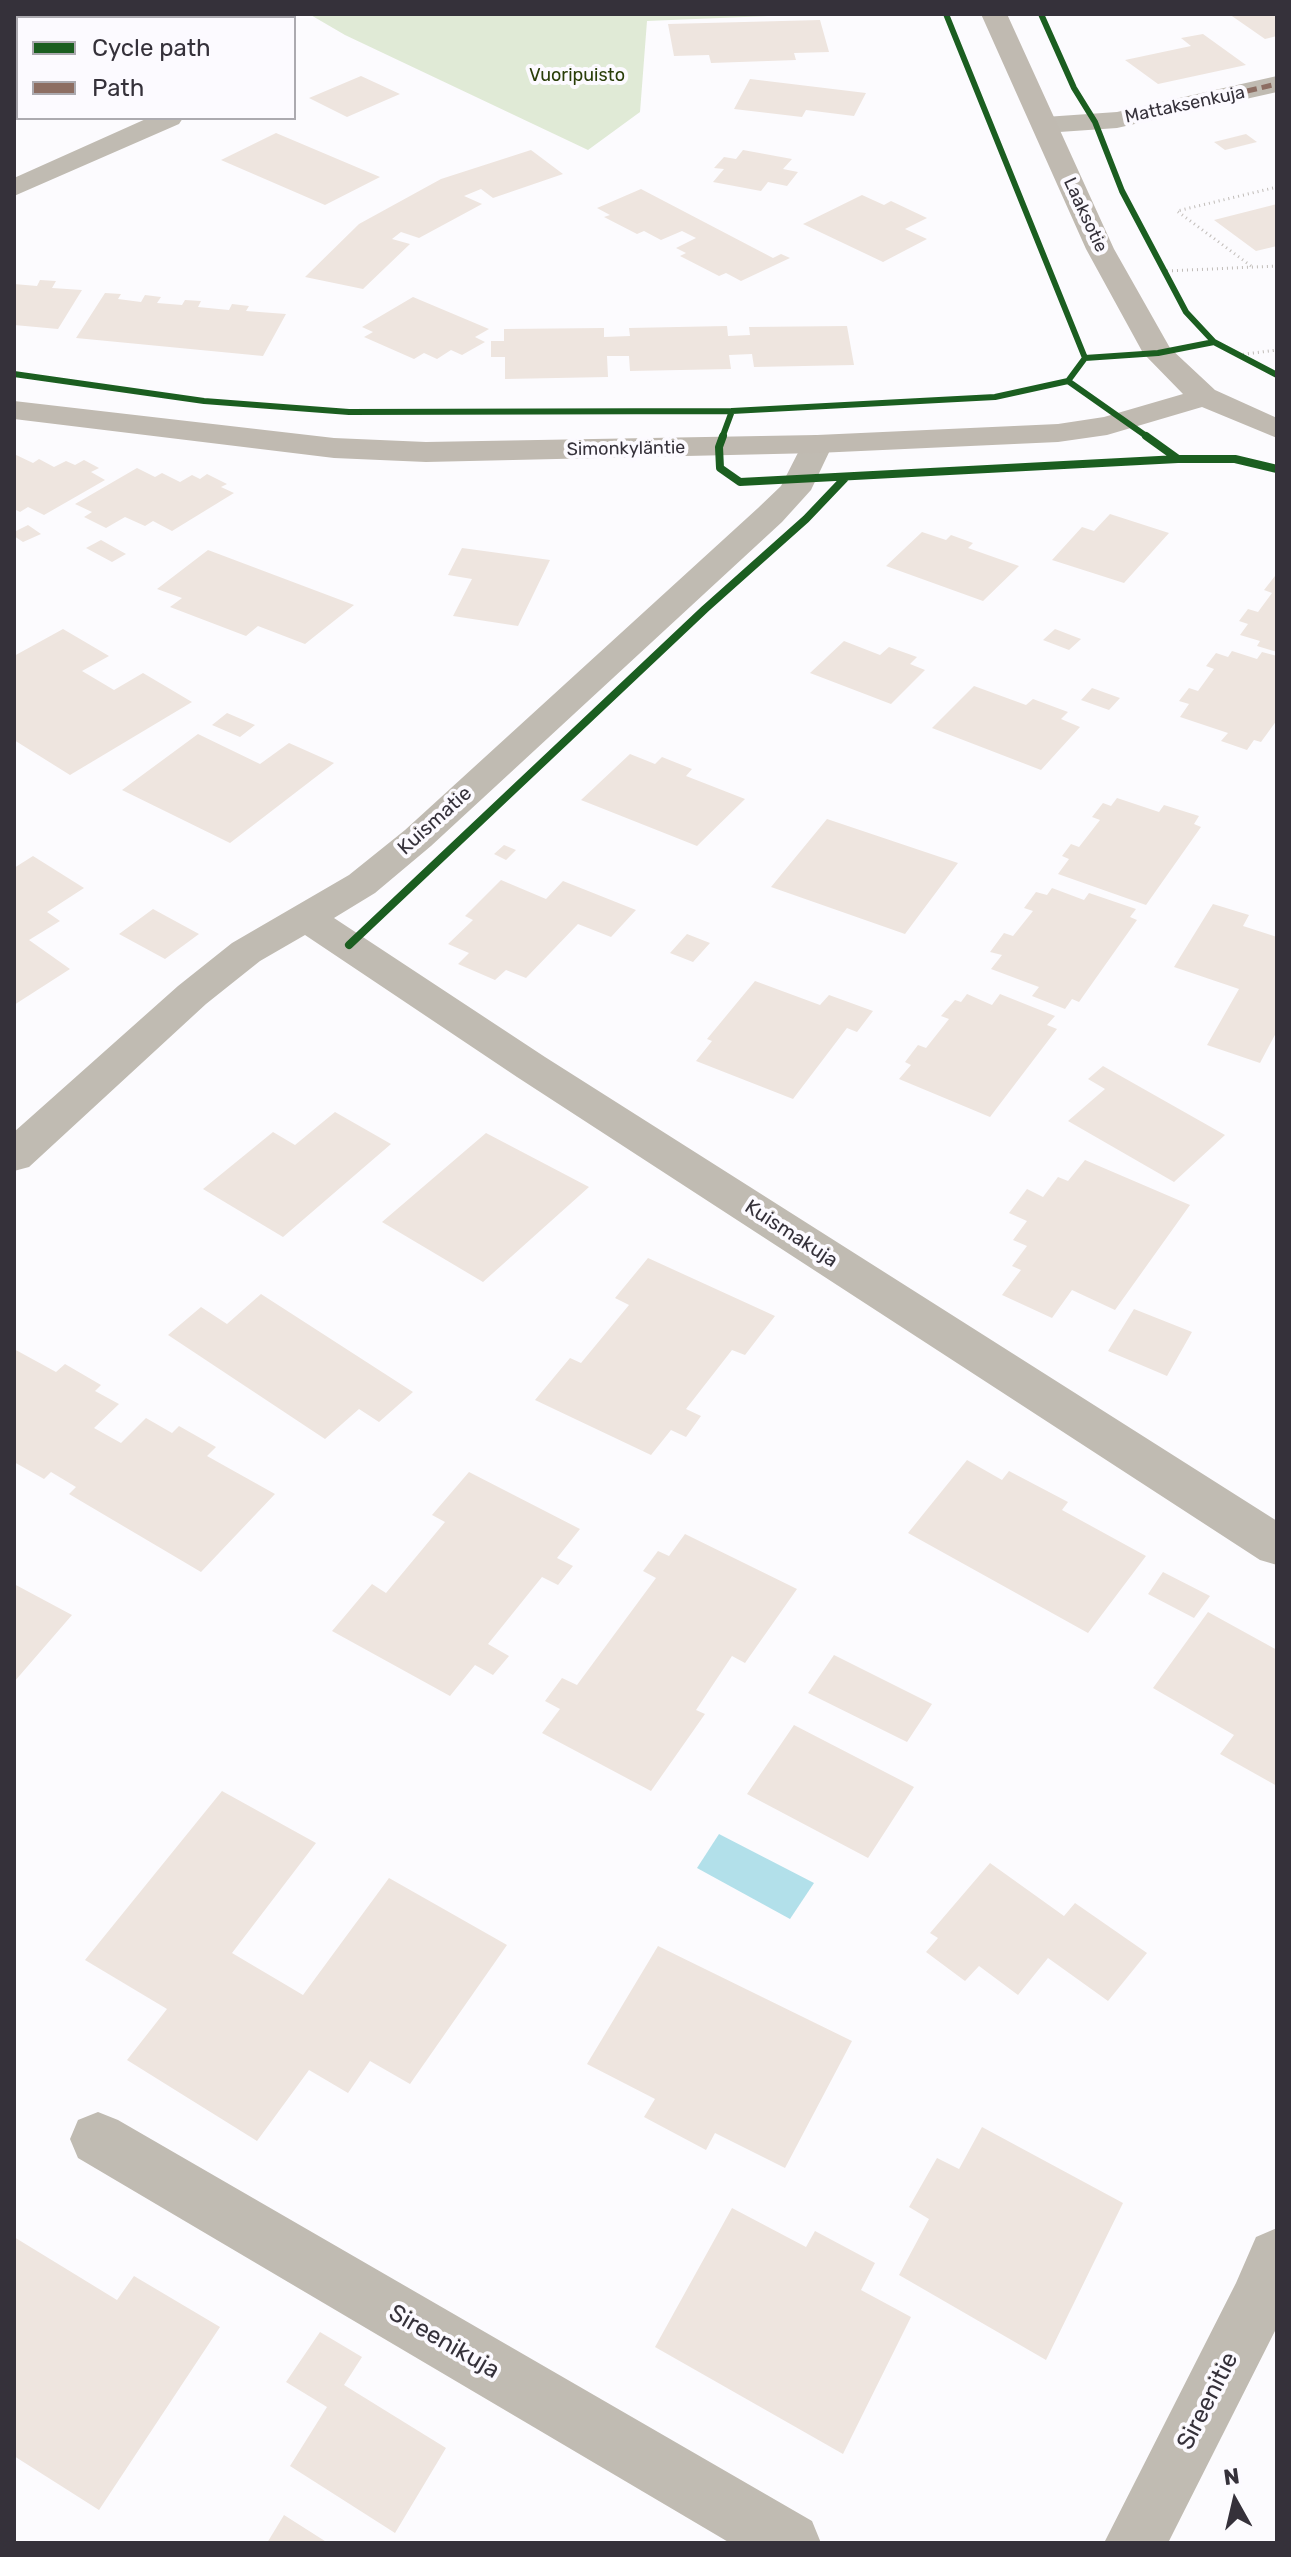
<!DOCTYPE html>
<meta charset="utf-8">
<style>
body{margin:0}
#map{position:relative;width:1291px;height:2557px;overflow:hidden;background:#fcfbfe;font-family:Rubik,sans-serif}
canvas{display:block}
.frame{position:absolute;inset:0;border:16px solid #35313a;pointer-events:none}
.legend{position:absolute;left:16px;top:16px;width:280px;height:104px;box-sizing:border-box;background:#fcfaff;border:2px solid #acaab0;margin:0;padding:10px 14px;list-style:none;font-size:24px;color:#35313a}
.legend li{display:flex;align-items:center;gap:16px;height:40px}
.legend b{width:40px;border:2px solid #acaab0}
.north{position:absolute;left:1195px;top:2461px;width:80px;height:80px;-webkit-text-stroke:6px #fcfaff;paint-order:stroke;rotate:352deg;font-size:22px;font-weight:700;line-height:32px;text-align:center;color:#35313a}
.north::after{content:'';display:block;margin:auto;width:28px;height:36px;background:#35313a;clip-path:polygon(50% 0,100% 100%,50% 72%,0 100%)}
</style>
<div id="map">
<canvas width="1291" height="2557"></canvas>
<div class="frame"></div>
<ul class="legend">
<li><b style="height:10px;background:#1b5e20"></b>Cycle path</li>
<li><b style="height:10px;background:#8d6e63"></b>Path</li>
</ul>
<div class="north">N</div>
</div>
<script>
const c = document.querySelector('canvas').getContext('2d');
c.lineJoin = 'round';
function paint(path, color) { c.fillStyle = color; c.fill(path, 'evenodd'); }
const shape = rows => new Path2D(rows.map(r => 'M' + r).join(''));
function stroke(path, color, width, dash) { c.strokeStyle = color; c.lineWidth = width; c.lineCap = dash ? 'butt' : 'round'; c.setLineDash(dash || []); c.stroke(path); }
function drawText(font, color, halo, rows, align = 'center') {
  c.font = font + ' Rubik,sans-serif'; c.lineWidth = 8; c.setLineDash([]); c.textBaseline = 'middle'; c.strokeStyle = halo; c.fillStyle = color; for (const [text, x, y, turn = 0] of rows) {
    c.save(); c.translate(x, y); c.rotate((+turn || 0) * Math.PI / 180); c.textAlign = isNaN(turn) ? turn : align; if (halo) c.strokeText(text, 0, 0); c.fillText(text, 0, 0); c.restore();
  }
}
paint(shape([
 [309,14,817,14,647,21,640,112,588,150,345,35]
]), '#e0ead6');
paint(shape([
 [719,1834,814,1883,790,1919,697,1868]
]), '#b2e0ea');
paint(shape([
 [22,14,100,14,107,18,18,18,18,23,14,21,14,17],
 [209,14,274,14,281,18,199,18],
 [1229,14,1277,14,1277,36,1265,39],
 [820,20,829,52,794,53,796,60,711,63,709,55,674,56,668,24],
 [1203,34,1246,65,1158,84,1125,60,1191,46,1181,38],
 [361,76,400,94,347,117,309,98],
 [750,79,866,93,854,116,806,110,802,117,734,109],
 [276,133,380,177,325,205,221,160],
 [1246,134,1257,142,1225,150,1214,142],
 [531,150,563,174,493,198,481,189,464,196,482,204,419,238,401,232,392,239,410,244,363,289,305,277,359,224,441,179],
 [743,150,792,159,783,169,798,172,787,186,768,182,761,191,713,182,724,169,714,168,724,157,736,159],
 [641,189,773,258,781,254,790,258,741,281,726,273,719,276,680,256,686,253,676,248,696,238,682,231,661,240,644,231,637,234,604,217,610,215,597,208],
 [862,195,884,205,891,201,927,218,905,229,927,239,883,262,803,224],
 [1277,204,1277,246,1256,251,1214,220],
 [40,280,56,281,52,288,82,290,58,329,14,325,14,284,37,286],
 [105,293,121,294,118,299,141,302,145,295,161,297,157,303,182,305,185,300,201,301,198,307,229,310,232,304,249,306,246,311,286,314,263,356,76,338],
 [413,297,489,329,475,337,485,342,462,355,451,350,437,359,424,353,414,359,364,337,373,332,362,327],
 [727,326,728,336,750,335,749,327,847,326,854,365,754,367,752,354,729,355,731,369,630,371,629,356,607,356,608,377,505,379,505,357,491,357,491,341,504,341,504,329,604,328,604,337,630,336,629,328],
 [14,454,33,463,39,459,54,467,66,461,75,465,84,460,99,468,91,472,105,480,44,515,28,507,20,512,14,509],
 [137,468,155,477,162,473,180,482,192,475,200,479,207,474,227,484,221,487,234,493,172,531,153,521,145,526,125,517,106,528,84,517,92,512,75,504],
 [1110,514,1169,533,1124,583,1052,560,1082,527,1094,531],
 [28,525,41,534,23,542,14,536,14,532],
 [922,532,946,540,951,535,973,543,968,548,1019,566,983,601,886,566],
 [101,540,126,554,112,562,86,548],
 [462,548,550,560,518,626,453,616,472,579,448,575],
 [208,550,354,605,305,644,258,626,246,636,170,607,182,598,157,589],
 [1275,576,1277,577,1277,652,1257,646,1260,641,1240,635,1248,624,1239,621,1248,609,1258,612,1272,593,1264,590],
 [63,629,109,656,82,671,114,690,143,673,192,702,70,775,14,740,14,656],
 [1055,629,1081,639,1069,650,1043,640],
 [844,641,880,655,889,647,917,657,910,664,925,670,891,704,810,673],
 [1232,651,1257,659,1262,652,1277,656,1277,720,1261,742,1254,740,1247,750,1221,741,1228,733,1180,717,1189,704,1179,701,1189,688,1198,691,1214,669,1206,666,1216,653,1228,657],
 [974,686,1026,705,1033,699,1068,712,1061,719,1080,727,1041,770,932,728],
 [1092,688,1120,698,1109,710,1081,700],
 [227,713,255,725,240,737,212,725],
 [198,734,260,764,289,743,334,763,230,843,122,790],
 [630,754,655,764,662,757,692,769,686,776,745,799,697,846,581,800],
 [1117,798,1159,812,1164,805,1199,816,1194,824,1201,827,1146,905,1058,874,1069,859,1062,856,1071,844,1079,847,1100,820,1092,817,1103,803,1111,806],
 [827,819,958,863,905,934,771,887],
 [504,845,516,850,506,860,494,854],
 [33,856,84,888,47,912,60,921,29,940,70,969,14,1005,14,868],
 [501,880,546,899,563,881,636,910,611,937,578,924,526,978,506,970,495,980,458,964,469,953,448,944,473,920,465,916],
 [1052,888,1084,900,1089,893,1136,909,1130,917,1137,920,1079,1002,1072,999,1065,1009,1032,996,1039,987,991,969,1002,955,990,952,1004,933,1013,936,1033,911,1024,908,1036,892,1047,895],
 [1213,904,1249,915,1243,926,1277,937,1277,1031,1260,1063,1207,1045,1239,989,1174,967],
 [153,909,199,934,165,959,119,934],
 [687,934,710,943,693,962,670,953],
 [755,981,820,1005,829,995,873,1011,857,1032,847,1028,793,1099,696,1061,712,1041,707,1039],
 [967,994,992,1005,1000,994,1055,1016,1047,1025,1057,1029,990,1117,899,1079,911,1065,905,1062,918,1045,926,1048,949,1019,941,1016,955,1000,961,1002],
 [1103,1066,1225,1135,1174,1182,1068,1121,1105,1089,1088,1079],
 [335,1112,391,1144,283,1237,203,1189,273,1132,295,1145],
 [486,1133,589,1187,483,1282,382,1222],
 [1085,1160,1190,1205,1115,1310,1072,1290,1052,1318,1002,1295,1021,1270,1012,1266,1027,1246,1013,1240,1027,1221,1009,1213,1027,1189,1043,1197,1058,1177,1068,1181],
 [648,1258,775,1316,745,1355,732,1350,686,1409,701,1416,686,1437,671,1430,651,1455,535,1400,570,1358,581,1363,629,1305,615,1298],
 [261,1294,413,1392,379,1422,359,1409,325,1439,168,1335,201,1307,227,1324],
 [1134,1309,1192,1332,1167,1376,1108,1351],
 [14,1349,56,1372,65,1364,101,1385,95,1391,119,1404,94,1428,121,1443,146,1418,172,1433,179,1426,216,1447,207,1456,275,1494,201,1572,69,1494,76,1487,51,1472,44,1479,14,1462],
 [967,1460,1002,1480,1009,1471,1068,1502,1062,1510,1146,1556,1088,1633,908,1533],
 [469,1472,580,1529,557,1558,573,1566,558,1585,542,1577,488,1644,509,1656,493,1675,475,1665,450,1696,332,1631,372,1584,386,1593,445,1522,432,1515],
 [685,1534,797,1589,745,1663,732,1656,696,1710,705,1714,651,1791,542,1733,560,1709,545,1701,562,1678,577,1685,656,1578,643,1571,658,1551,669,1556],
 [1163,1572,1210,1596,1194,1618,1148,1594],
 [14,1584,72,1615,14,1682],
 [1208,1612,1277,1650,1277,1786,1220,1754,1234,1735,1153,1688],
 [834,1655,932,1704,907,1742,808,1693],
 [794,1725,914,1787,868,1858,747,1794],
 [222,1791,316,1843,232,1953,303,1995,389,1878,507,1945,410,2084,370,2061,348,2093,309,2070,257,2141,127,2060,167,2009,85,1960],
 [990,1863,1064,1916,1075,1903,1147,1953,1108,2001,1048,1958,1018,1995,979,1966,965,1981,926,1952,938,1938,930,1933],
 [658,1946,852,2041,785,2168,715,2133,706,2150,644,2117,655,2099,587,2064],
 [982,2127,1123,2203,1046,2360,899,2275,929,2219,909,2207,937,2158,959,2169],
 [732,2208,806,2247,815,2231,875,2263,861,2290,911,2317,843,2454,655,2347],
 [14,2237,117,2300,134,2276,220,2327,99,2510,14,2456],
 [320,2332,362,2357,344,2385,446,2448,395,2533,290,2466,327,2407,286,2382],
 [284,2515,328,2543,267,2543]
]), '#eee5df');
stroke(shape([
 [1251,266,1177,211,1277,187],
 [1167,271,1277,266],
 [1238,355,1277,350]
]), '#c0bcb8', 3, [1, 4]);
paint(shape([
 [1277,76,1277,92,1117,128,1045,133,1035,131,1032,125,1035,119,1045,117,1117,112,1277,76],
 [148,118,183,118,179,124,14,196,14,178,148,118],
 [817,435,828,437,833,444,811,490,782,522,431,846,375,893,334,918,545,1057,1277,1521,1277,1565,1260,1560,517,1077,305,935,260,961,206,1004,29,1167,14,1171,14,1132,178,986,232,943,349,875,405,830,758,508,781,486,806,437,817,435],
 [98,2112,118,2120,812,2521,821,2543,730,2543,78,2158,70,2139,78,2120,98,2112],
 [1277,2228,1277,2327,1168,2543,1104,2543,1236,2283,1256,2237,1277,2228]
]), '#c0bbb2');
paint(shape([
 [981,14,1007,14,1114,249,1170,348,1215,390,1277,418,1277,438,1202,407,1107,435,1058,442,817,453,426,462,334,458,14,419,14,401,334,438,426,442,817,435,1058,424,1104,417,1183,394,1143,353,1086,249,981,14]
]), '#c0bab1');
stroke(shape([
 [1174,108,1277,84]
]), '#8d6e63', 5, [10, 5]);
stroke(shape([
 [946,14,1085,358,1068,381,1149,438],
 [1041,14,1074,88,1095,122,1122,191,1186,312,1214,342,1277,375],
 [1085,358,1158,353,1214,342],
 [14,374,204,401,349,412,732,411,995,397,1068,381],
 [722,438,732,411]
]), '#1b5e20', 6);
stroke(shape([
 [723,436,719,447,720,468,740,482,1178,459],
 [1146,436,1178,459,1235,459,1277,469],
 [349,945,705,609,806,519,846,477]
]), '#1b5e20', 8);
drawText('18px', '#2a3e09', '#fcfaff', [
 ["Vuoripuisto",577,76]
]);
drawText('18px', '#35313a', '#fcfaff', [
 ["Mattaksenkuja",1185,105,-12],
 ["Laaksotie",1085,215,65],
 ["Simonkyläntie",626,449,-1]
]);
drawText('20px', '#35313a', '#fcfaff', [
 ["Kuismatie",435,821,-42],
 ["Kuismakuja",791,1234,33]
]);
drawText('24px', '#35313a', '#fcfaff', [
 ["Sireenikuja",444,2342,30],
 ["Sireenitie",1208,2401,-63]
]);
</script>
